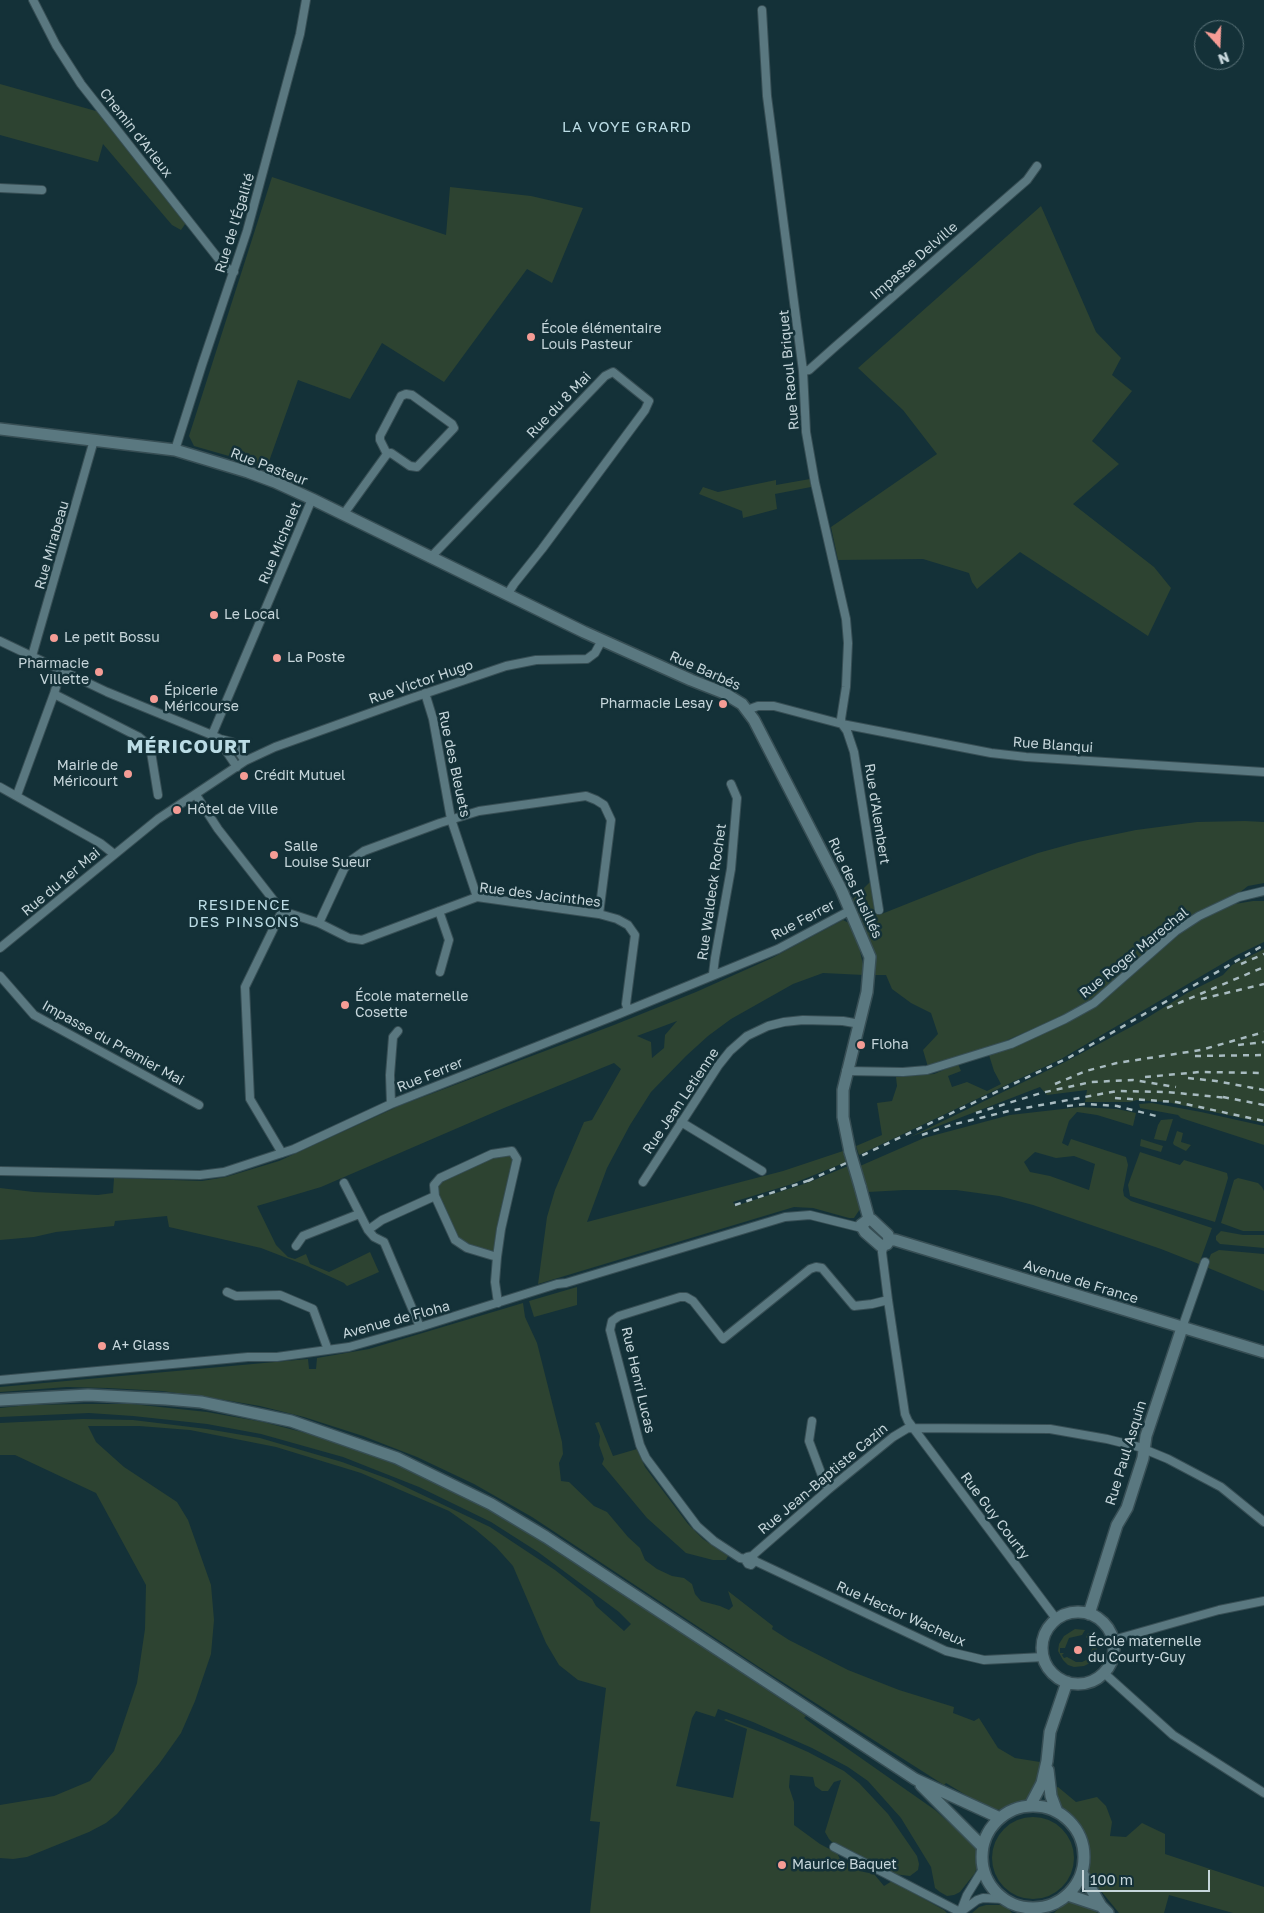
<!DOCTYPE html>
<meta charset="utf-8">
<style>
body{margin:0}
#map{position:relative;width:1264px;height:1913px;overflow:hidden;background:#143138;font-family:"Golos Text",sans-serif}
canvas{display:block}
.north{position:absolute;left:1194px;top:20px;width:50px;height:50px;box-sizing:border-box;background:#143138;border:1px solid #5b7379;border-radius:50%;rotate:160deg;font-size:14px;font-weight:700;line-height:20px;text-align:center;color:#c6d6db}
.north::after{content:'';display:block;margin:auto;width:18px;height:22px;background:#f59c95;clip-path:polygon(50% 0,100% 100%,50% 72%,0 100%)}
.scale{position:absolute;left:1082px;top:1870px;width:128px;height:22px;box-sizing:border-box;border:2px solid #c6d6db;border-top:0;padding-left:6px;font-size:15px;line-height:18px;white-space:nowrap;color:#c6d6db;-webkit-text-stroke:4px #143138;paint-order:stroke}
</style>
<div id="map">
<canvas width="1264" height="1913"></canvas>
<div class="north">N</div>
<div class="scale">100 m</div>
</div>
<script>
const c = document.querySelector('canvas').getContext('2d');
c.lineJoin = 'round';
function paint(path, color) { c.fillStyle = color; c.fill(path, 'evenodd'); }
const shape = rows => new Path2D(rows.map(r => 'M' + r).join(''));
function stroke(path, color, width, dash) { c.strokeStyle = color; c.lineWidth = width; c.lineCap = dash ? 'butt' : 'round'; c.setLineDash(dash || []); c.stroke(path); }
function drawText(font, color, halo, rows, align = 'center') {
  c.font = font + ' "Golos Text",sans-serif'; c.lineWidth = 5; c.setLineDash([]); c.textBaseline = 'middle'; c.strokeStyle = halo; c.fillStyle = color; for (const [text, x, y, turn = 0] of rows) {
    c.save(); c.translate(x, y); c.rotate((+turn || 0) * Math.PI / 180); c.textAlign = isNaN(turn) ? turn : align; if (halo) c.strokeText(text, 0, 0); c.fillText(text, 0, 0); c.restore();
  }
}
paint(shape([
 [0,84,103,113,188,220,181,230,172,225,103,144,98,162,0,135],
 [272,177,446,235,450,187,531,196,583,208,552,283,527,269,444,382,382,343,350,399,298,380,267,467,194,446,189,436],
 [1041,206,1096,332,1121,358,1112,375,1132,391,1092,441,1119,464,1073,504,1154,567,1171,588,1148,636,1020,552,977,589,972,582,969,573,923,559,838,560,831,527,937,454,903,410,858,368],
 [810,479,811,487,775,494,777,509,743,518,742,511,699,494,703,487,718,492,776,480,776,485],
 [1245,821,1264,822,1264,883,1248,886,1239,893,1179,925,1109,986,1071,1013,986,1049,928,1067,923,1050,938,1034,931,1013,911,1003,892,989,886,975,875,975,876,959,870,941,859,947,863,964,864,975,823,973,793,984,731,1019,708,1036,686,1056,651,1092,630,1125,607,1168,587,1222,783,1171,843,1151,846,1162,792,1184,733,1202,735,1206,807,1183,848,1166,860,1209,854,1218,849,1218,813,1208,794,1207,538,1284,547,1217,555,1190,584,1122,592,1120,621,1069,614,1063,504,1108,321,1187,257,1206,276,1245,288,1257,295,1259,306,1254,310,1264,329,1272,370,1252,379,1272,347,1286,344,1283,305,1265,261,1248,169,1227,167,1216,115,1221,114,1226,56,1232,34,1237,0,1240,0,1188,34,1192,98,1195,113,1193,114,1178,202,1181,226,1177,279,1161,399,1106,614,1025,696,992,772,958,843,920,849,923,854,933,865,928,852,900,871,881,874,908,879,915,992,870,1038,853,1078,842,1136,830,1197,822],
 [677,1021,665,1035,664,1048,652,1058,651,1042,637,1036],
 [1253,901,1264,901,1264,942,1237,955,1061,1059,859,1155,856,1146,882,1135,877,1103,892,1101,897,1086,896,1077,934,1074,958,1064,961,1071,948,1076,952,1087,967,1082,987,1091,1001,1084,994,1071,989,1055,1013,1047,1097,1006,1185,929,1205,916,1229,905],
 [1264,949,1264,1123,1167,1102,1137,1100,1130,1102,1085,1102,1087,1090,1047,1095,1040,1087,910,1137,1065,1062,1142,1021,1187,993,1223,975,1232,965],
 [1152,1103,1201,1112,1264,1126,1264,1145,1181,1118,1178,1115,1140,1108,1139,1104],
 [1080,1107,1117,1109,1136,1113,1133,1126,1097,1115,1077,1112,1069,1121,1062,1143,1068,1146,1071,1139,1126,1157,1128,1165,1123,1190,1124,1196,1131,1201,1212,1228,1199,1264,1161,1249,1033,1205,999,1196,956,1190,904,1190,868,1192,860,1166,924,1138,1010,1115],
 [1035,1152,1056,1158,1074,1156,1095,1164,1089,1190,1050,1176,1030,1172,1024,1162],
 [1173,1119,1166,1141,1154,1139,1158,1125,1161,1120],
 [1177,1131,1183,1133,1181,1142,1191,1145,1186,1151,1174,1145,1173,1143],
 [1141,1139,1163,1146,1161,1152,1140,1146],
 [504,1151,517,1159,497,1257,460,1245,434,1185],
 [1140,1152,1180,1165,1184,1160,1227,1173,1228,1178,1215,1222,1130,1196,1128,1185],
 [1238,1178,1258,1183,1262,1187,1264,1191,1264,1231,1243,1231,1221,1223,1234,1180],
 [1221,1231,1243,1235,1264,1235,1264,1248,1220,1244,1216,1240,1216,1236],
 [1219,1250,1264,1254,1264,1291,1206,1267,1211,1254],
 [577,1287,577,1305,534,1317,529,1301],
 [523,1303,525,1317,537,1343,562,1442,563,1454,559,1463,561,1481,569,1482,594,1506,607,1512,628,1537,640,1548,645,1560,657,1569,672,1576,684,1578,692,1584,695,1594,701,1601,720,1606,729,1610,733,1606,728,1591,773,1626,772,1629,789,1640,848,1670,899,1690,954,1707,953,1713,974,1721,979,1718,998,1748,1015,1758,1040,1762,1037,1785,1026,1802,1000,1810,984,1806,946,1783,944,1785,759,1667,532,1517,474,1484,417,1457,363,1436,304,1417,260,1406,213,1398,162,1391,108,1388,67,1387,0,1392,0,1387,308,1359,309,1369,316,1369,317,1358,369,1349],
 [84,1404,132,1404,207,1412,263,1422,337,1441,409,1470,484,1505,577,1563,806,1716,804,1718,818,1728,935,1810,974,1845,978,1853,978,1864,975,1873,960,1892,954,1895,947,1896,940,1892,935,1888,931,1867,901,1818,868,1781,848,1767,812,1748,753,1722,718,1709,715,1717,696,1711,692,1718,676,1786,733,1798,747,1729,724,1720,726,1719,774,1737,808,1752,844,1771,859,1783,888,1814,917,1856,919,1864,918,1870,910,1876,893,1874,835,1845,829,1839,825,1832,841,1780,834,1782,828,1791,822,1791,815,1786,813,1777,790,1775,789,1787,794,1802,794,1825,820,1844,837,1853,840,1859,864,1872,874,1874,884,1886,892,1881,944,1910,947,1913,590,1913,600,1822,590,1821,606,1688,578,1680,559,1665,546,1643,513,1566,496,1547,476,1530,449,1511,361,1473,276,1447,190,1430,139,1426,88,1426,96,1442,124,1467,177,1502,188,1520,211,1585,214,1620,211,1654,195,1701,181,1733,159,1764,117,1814,106,1823,89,1832,27,1857,13,1859,0,1858,0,1805,54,1796,90,1781,114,1751,137,1683,145,1629,146,1585,96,1493,15,1455,0,1455,0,1423,83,1419,133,1420,207,1429,260,1438,342,1462,391,1480,490,1527,555,1570,592,1599,596,1606,624,1631,631,1624,619,1612,538,1552,491,1522,419,1487,343,1457,261,1434,207,1424,133,1416,89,1413,0,1417,0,1408,29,1405],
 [599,1422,613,1456,637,1449,645,1467,688,1524,703,1539,728,1556,726,1560,713,1560,686,1553,647,1518,602,1464,604,1459,599,1445,600,1436,595,1423],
 [1075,1629,1085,1630,1082,1635,1069,1638,1065,1648,1060,1648,1060,1653,1064,1653,1062,1655,1064,1658,1067,1657,1076,1662,1082,1662,1088,1659,1092,1662,1084,1666,1074,1667,1068,1665,1063,1660,1058,1651,1059,1644,1064,1636],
 [1088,1633,1094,1638,1097,1648,1096,1655,1093,1661,1089,1658,1092,1649,1092,1645,1086,1637],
 [1058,1787,1076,1802,1097,1797,1106,1806,1112,1822,1110,1836,1126,1837,1142,1823,1165,1834,1165,1854,1264,1887,1264,1913,1233,1913,1169,1895,1164,1913,1119,1913,1088,1875,1088,1852,1086,1840,1074,1820,1058,1805,1054,1788],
 '992 1858a41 41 0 1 1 82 0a41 41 0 1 1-82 0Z',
 [1071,1902,1079,1903,1098,1913,1054,1913,1063,1904],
 [986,1905,1000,1905,1007,1907,1012,1913,972,1913,979,1907]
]), '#2d4331');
const street = shape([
 [33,0,56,45,81,84,225,267,234,272],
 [762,10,767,96,803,371,806,432,815,483,846,619,848,643,846,687,841,719,842,724],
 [0,188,42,190],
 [803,371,809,370,836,346,1027,180,1037,166],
 [175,450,202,365,247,231,300,34,306,0],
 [343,515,387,454,380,440,380,436,401,396,406,394,412,395,452,424,454,428,417,467,410,466,391,453,387,454],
 [430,558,605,376,613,372,649,401,645,410,542,549,514,584,507,595],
 [0,641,107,692,212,735,220,739,232,742,245,761],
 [32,656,94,440],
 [425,693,433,719,451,819,477,897],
 [54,694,139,737,150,746,158,795],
 [747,710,758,706,774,706,842,724,991,753,1026,757,1264,772],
 [842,724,847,731,854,752,879,910],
 [212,735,312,499],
 [220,739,224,748,237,767],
 [0,787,100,843,114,854],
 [17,795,54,694,61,670],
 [196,795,218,829,282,911,245,987,250,1099,282,1153],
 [282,911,319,923,349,938,362,940,477,897,599,914,617,919,628,925,635,935,626,1004,628,1010],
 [439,911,449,940,440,972],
 [319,923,344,869,350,861,364,851,440,823,479,811,586,796,596,800,604,805,611,820,599,914],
 [0,948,158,819,245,761,275,747,409,699,506,666,536,660,587,659,595,653,602,640],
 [713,974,715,958,731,869,737,798,731,784],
 [0,976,34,1015,199,1105],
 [846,1071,903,1072,927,1070,1011,1044,1065,1019,1094,1003,1176,931,1199,916,1239,897,1264,891],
 [391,1104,390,1075,393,1037,398,1031],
 [681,1122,762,1171],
 [0,1171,200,1175,224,1172,294,1149,391,1104,619,1014,778,949,851,910],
 [643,1182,718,1066,730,1051,747,1036,768,1026,784,1022,803,1020,843,1021,860,1024],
 [344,1183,368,1230,374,1237,384,1242,420,1327],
 [368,1230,382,1220,435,1196],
 [296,1246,303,1236,359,1214],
 [884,1246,882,1252,888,1300,905,1414,908,1421,1057,1620],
 [497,1257,467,1248,455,1240,435,1196,434,1185,440,1178,492,1154,512,1151,517,1159,501,1229,497,1257,495,1282,498,1303],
 [227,1292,236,1296,280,1295,313,1309,328,1350],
 [1182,1328,1205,1262],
 [0,1380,248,1357,277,1357,349,1347,420,1327,557,1284,566,1283,785,1217,810,1215,862,1228],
 [812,1421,809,1441,824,1481,829,1489],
 [752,1556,755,1561,751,1565,748,1564,746,1561,747,1557,752,1556,829,1489,893,1437,908,1428,1050,1429,1107,1439,1139,1447,1168,1459,1221,1487,1264,1522],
 [746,1559,740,1558,714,1541,697,1526,646,1458,640,1445,610,1330,612,1321,619,1316,680,1297,686,1297,693,1301,723,1339,810,1269,816,1267,822,1268,854,1306,872,1304,888,1300],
 [755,1561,946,1651,984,1660,1044,1657],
 [1113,1640,1219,1610,1264,1601],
 [1104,1673,1173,1735,1264,1793],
 [834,1847,960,1912],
 [962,1911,977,1900,983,1898,1004,1899],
 [960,1913,967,1895,983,1869]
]);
const secondary = shape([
 [0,429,175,450,248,472,275,482,312,499,584,632,691,680,724,693,742,704,754,720,841,889,870,957,867,992,843,1090,843,1117,850,1152],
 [860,1186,869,1219],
 [869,1219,861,1225,865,1232,881,1246,887,1244,889,1240],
 [869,1219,872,1220,888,1235,889,1240],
 [889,1240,895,1240,1264,1352],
 [0,1400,88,1395,166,1399,201,1402,291,1421,397,1458,491,1504,546,1537,915,1779,1000,1818],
 '1042 1648a36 36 0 1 1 72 0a36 36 0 1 1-72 0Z',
 [1089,1614,1117,1525,1127,1508,1143,1458,1146,1436,1182,1328],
 [1048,1770,1051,1796,1057,1812],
 [921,1785,983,1847],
 '982 1857a51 51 0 1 1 102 0a51 51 0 1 1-102 0Z',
 [1030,1806,1042,1783,1047,1761,1050,1732,1067,1682],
 [1082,1873,1101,1906,1108,1913],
 [1068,1895,1101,1906]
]);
stroke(street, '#374e54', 10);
stroke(secondary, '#374e54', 14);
stroke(street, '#5a7880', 8);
stroke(secondary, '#5a7880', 11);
stroke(shape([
 [1241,964,1264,954],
 [1201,999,1264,984],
 [1167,1008,1264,967],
 [1238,1045,1264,1042],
 [1195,1056,1264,1055],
 [1145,1077,1200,1072,1264,1073],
 [1188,1078,1216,1081,1264,1090],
 [1055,1084,1086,1071,1117,1063,1201,1050,1264,1032],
 [1223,1097,1264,1105],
 [1115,1098,1176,1102,1264,1121],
 [1067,1106,1086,1104,1117,1106,1160,1117],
 [976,1113,1041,1093,1091,1082,1133,1080,1176,1087],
 [922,1135,951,1125,1009,1111,1117,1091,1167,1092,1228,1098],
 [808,1181,1068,1058,1264,945],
 [735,1205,813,1179]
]), '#a8bbc0', 2.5, [6, 6]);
const secondaryBridge = shape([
 [850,1152,860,1186]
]);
stroke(secondaryBridge, '#374e54', 14, []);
stroke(secondaryBridge, '#5a7880', 11);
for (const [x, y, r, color] of [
 [531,337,5,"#f59c95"],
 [214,615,5,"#f59c95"],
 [54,638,5,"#f59c95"],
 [277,658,5,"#f59c95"],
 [99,672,5,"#f59c95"],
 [154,699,5,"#f59c95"],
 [723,704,5,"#f59c95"],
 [128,774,5,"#f59c95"],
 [244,776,5,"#f59c95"],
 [177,810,5,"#f59c95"],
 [274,855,5,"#f59c95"],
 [345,1005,5,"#f59c95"],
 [861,1045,5,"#f59c95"],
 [102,1346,5,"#f59c95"],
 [1078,1650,5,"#f59c95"],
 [782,1865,5,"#f59c95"]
]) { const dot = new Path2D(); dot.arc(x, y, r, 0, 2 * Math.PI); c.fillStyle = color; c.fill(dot); stroke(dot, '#143138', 2); }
drawText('14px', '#c6d6db', '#143138', [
 ["Chemin d'Arleux",136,133,52],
 ["Rue de l'Égalité",235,223,-73],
 ["Impasse Delville",914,261,-41],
 ["Rue Raoul Briquet",789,370,-95],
 ["Rue du 8 Mai",559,405,-46],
 ["Rue Pasteur",269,467,21],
 ["Rue Michelet",280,543,-67],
 ["Rue Mirabeau",52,545,-74],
 ["Rue Barbés",705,671,24],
 ["Rue Victor Hugo",421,682,-19],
 ["Rue Blanqui",1053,745,4],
 ["Rue des Bleuets",454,764,78],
 ["Rue d'Alembert",877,814,81],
 ["Rue du 1er Mai",61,882,-40],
 ["Rue des Fusillés",855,888,65],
 ["Rue Waldeck Rochet",712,892,-82],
 ["Rue des Jacinthes",540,895,7],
 ["Rue Ferrer",803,920,-28],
 ["Rue Roger Marechal",1134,953,-39],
 ["Impasse du Premier Mai",113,1043,29],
 ["Rue Ferrer",430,1075,-22],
 ["Rue Jean Letienne",681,1101,-56],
 ["Avenue de France",1081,1282,17],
 ["Avenue de Floha",396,1320,-15],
 ["Rue Henri Lucas",638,1380,77],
 ["Rue Paul Asquin",1126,1453,-73],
 ["Rue Jean-Baptiste Cazin",823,1479,-40],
 ["Rue Guy Courty",995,1516,53],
 ["Rue Hector Wacheux",901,1614,24]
]);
drawText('14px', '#c6d6db', '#143138', [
 ["École élémentaire",541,329],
 ["Louis Pasteur",541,345],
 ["Le Local",224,615],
 ["Le petit Bossu",64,638],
 ["La Poste",287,658],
 ["Pharmacie",89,664,"right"],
 ["Villette",89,680,"right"],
 ["Épicerie",164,691],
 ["Méricourse",164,707],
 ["Pharmacie Lesay",713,704,"right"],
 ["Mairie de",118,766,"right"],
 ["Méricourt",118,782,"right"],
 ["Crédit Mutuel",254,776],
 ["Hôtel de Ville",187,810],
 ["Salle",284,847],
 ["Louise Sueur",284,863],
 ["École maternelle",355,997],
 ["Cosette",355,1013],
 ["Floha",871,1045],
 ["A+ Glass",112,1346],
 ["École maternelle",1088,1642],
 ["du Courty-Guy",1088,1658],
 ["Maurice Baquet",792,1865]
], 'left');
c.letterSpacing = '1px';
drawText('15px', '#bbdce5', '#143138', [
 ["LA VOYE GRARD",627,127],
 ["RESIDENCE",244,905],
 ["DES PINSONS",244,922]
]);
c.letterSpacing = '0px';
c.letterSpacing = '1px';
drawText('bold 19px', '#bbdce5', '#143138', [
 ["MÉRICOURT",189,747]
]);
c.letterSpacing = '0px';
</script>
